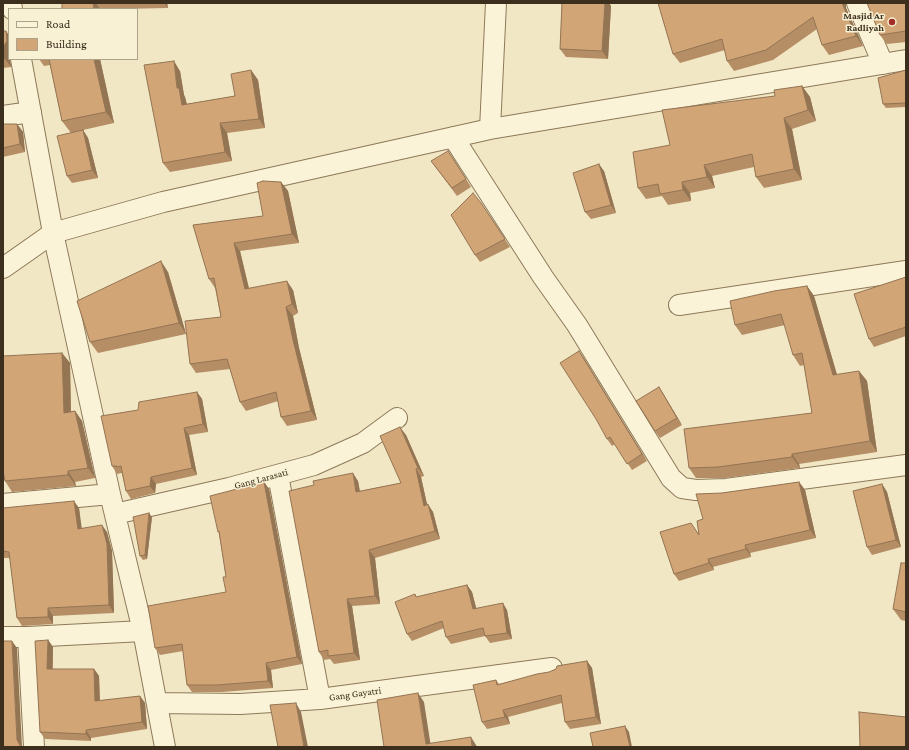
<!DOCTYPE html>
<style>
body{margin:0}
#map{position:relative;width:909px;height:750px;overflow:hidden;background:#f1e7c4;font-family:"Crimson Pro",serif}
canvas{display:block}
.frame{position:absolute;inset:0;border:4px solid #3c2f1e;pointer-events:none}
.legend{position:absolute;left:8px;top:8px;width:130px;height:52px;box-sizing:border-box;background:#f8f1d4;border:1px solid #ada38b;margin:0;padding:5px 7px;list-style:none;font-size:12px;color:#3c2f1e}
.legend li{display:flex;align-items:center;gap:8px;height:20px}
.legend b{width:20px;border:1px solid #ada38b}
</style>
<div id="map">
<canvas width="909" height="750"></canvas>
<div class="frame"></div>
<ul class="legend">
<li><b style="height:5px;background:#fbf3d8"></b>Road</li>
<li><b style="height:11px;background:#d2a577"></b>Building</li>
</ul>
</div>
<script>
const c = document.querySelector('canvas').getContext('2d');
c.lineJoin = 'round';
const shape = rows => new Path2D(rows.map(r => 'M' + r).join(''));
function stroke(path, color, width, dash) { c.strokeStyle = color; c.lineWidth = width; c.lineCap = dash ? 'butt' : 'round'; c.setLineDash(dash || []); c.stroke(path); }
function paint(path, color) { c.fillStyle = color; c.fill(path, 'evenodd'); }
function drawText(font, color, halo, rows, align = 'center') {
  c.font = font + ' "Crimson Pro",serif'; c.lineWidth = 3; c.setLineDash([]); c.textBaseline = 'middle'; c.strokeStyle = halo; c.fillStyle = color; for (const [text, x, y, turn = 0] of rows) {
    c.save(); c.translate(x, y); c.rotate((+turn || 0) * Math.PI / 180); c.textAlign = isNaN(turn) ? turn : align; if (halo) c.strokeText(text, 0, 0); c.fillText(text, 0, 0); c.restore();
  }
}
const street = shape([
 [11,3,12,9],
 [857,3,883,64],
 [21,59,53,233,110,494,143,631,165,747],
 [3,116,31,112],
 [490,129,496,3],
 [453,137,543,277,577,325,671,478,682,488,696,490,726,489,906,465],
 [3,268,53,233,163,202,490,129,906,60],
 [679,305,906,271],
 [278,475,320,699],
 [3,504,110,494],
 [115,514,229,488,314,465,363,443,397,418],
 [3,637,28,637,143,631],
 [28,637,34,747],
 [157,703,240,704,320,699,552,668]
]);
stroke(street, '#8d7959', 22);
stroke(street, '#fbf3d8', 20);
paint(shape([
 [62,3,167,3,168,8,119,9,62,9],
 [562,3,609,3,611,6,608,59,566,57,560,49],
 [658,3,846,3,846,8,863,46,829,55,822,45,817,29,773,60,734,71,727,61,725,50,680,63,673,54],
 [906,3,906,42,887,44,880,35],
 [3,31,9,59,10,59,11,67,3,68],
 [39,59,100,59,114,123,83,130,88,138,98,178,72,183,67,176,71,133,62,121,50,65,44,66],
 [251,70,258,80,265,128,227,133,232,161,170,172,163,163,180,71,184,95,185,97,187,104,235,96],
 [906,70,906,107,886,108,883,104],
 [802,86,810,97,816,121,792,129,802,180,764,188,756,177,754,167,712,176,715,188,690,193,691,201,668,205,662,196,646,199,638,188,670,145],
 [3,124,17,124,23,132,25,152,3,157],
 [453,158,471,187,457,196,431,161],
 [604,171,616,213,591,219,585,212],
 [281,182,288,191,299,243,240,251,249,288,293,290,298,313,293,316,299,348,317,420,287,426,281,417,278,401,246,411,240,402,230,369,196,373,190,364,221,317,215,288,209,279,193,225,263,216],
 [481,203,510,247,480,262,475,255],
 [168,272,186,334,98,353,90,342],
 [906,277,906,336,874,347,869,339],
 [807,286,814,296,837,375,859,371,867,381,877,452,799,464,800,468,725,478,696,478,689,468,812,413,804,365,800,366,793,355,785,325,742,335,735,325],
 [579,351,647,461,632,470,615,444,612,446,607,439],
 [62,353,70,363,71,411,75,411,82,421,95,478,75,482,76,486,12,492,5,481],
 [659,387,664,395,682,425,660,438,655,431],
 [197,392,202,399,208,432,189,435,197,475,156,484,155,493,131,499,126,491,122,474,122,473,117,474,112,466,138,410],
 [406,435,424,476,421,477,427,505,433,512,440,539,375,558,380,604,352,606,360,660,334,664,330,659,324,660,319,652,358,481,360,491,401,483],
 [264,482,269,489,302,664,271,670,273,688,222,692,192,692,187,685,183,651,160,655,155,648,226,592,226,577,219,534,218,532],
 [799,482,805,490,816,538,750,553,751,557,713,567,714,570,679,581,674,574,699,534,703,519,722,493],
 [882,484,887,492,901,547,872,555,867,547],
 [3,508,79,508,81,529,107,532,112,551,114,613,53,616,53,624,22,626,17,618,10,558,3,558],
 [152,517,147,559,143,560,140,556],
 [906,563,906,621,901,620,893,609],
 [467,585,472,592,476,608,507,610,512,639,490,643,485,636,451,644,446,637,444,628,412,641,407,634,417,597],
 [48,640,53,647,53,669,94,669,99,676,100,701,140,696,145,703,147,729,91,738,91,741,45,739,40,732],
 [587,661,592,668,601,724,570,729,565,722,562,703,508,717,510,724,487,729,482,722,496,680,499,684,549,672]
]), '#b58e66');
paint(shape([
 [93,3,96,3,100,9,94,9],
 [164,3,167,3,168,8],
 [605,3,609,3,611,6,608,59,602,51],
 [842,3,846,3,846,8,863,46,856,36],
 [6,31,9,35,9,59,10,59,11,67,4,58,4,46],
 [94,59,100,59,114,123,106,112],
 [174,61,180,71,184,95,185,97,189,114,182,105,177,88],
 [251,70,258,80,265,128,259,119],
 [802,86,810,97,816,121,808,110],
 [784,118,792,129,802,180,794,169],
 [220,123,227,133,232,161,225,152],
 [17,124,23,132,25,152,20,144],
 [83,130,88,138,98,178,92,170],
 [599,164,604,171,616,213,611,205],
 [704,165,712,176,715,188,707,177],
 [281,182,288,191,299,243,292,234],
 [682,182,690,193,691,201,683,190],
 [234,243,240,251,251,298,245,289],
 [161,261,168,272,186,334,179,323],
 [287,281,293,290,298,313,292,304],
 [807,286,814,296,840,385,833,375],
 [286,307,293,316,299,348,317,420,311,411,293,340],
 [579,351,584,358,647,461,642,454],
 [62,353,70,363,71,423,64,413],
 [859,371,867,381,877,452,870,441],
 [659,387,664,395,682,425,677,418],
 [197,392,202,399,208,432,203,424],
 [75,411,82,421,95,478,88,468],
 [400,427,406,435,424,476,418,468],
 [184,428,189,435,197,475,192,468],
 [792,454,799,464,800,468,792,457],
 [416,469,421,477,429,513,424,506],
 [68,471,75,482,76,486,68,475],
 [353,473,358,481,361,500,356,492],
 [151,477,156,484,155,493,150,486],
 [264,482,269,489,302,664,297,657],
 [799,482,805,490,816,538,810,530],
 [882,484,887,492,901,547,896,540],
 [74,501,79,508,83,537,78,529],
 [428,504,433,512,440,539,435,531],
 [149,513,152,517,147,559,145,555],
 [102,525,107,532,112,551,114,613,109,605],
 [745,545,750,553,751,557,746,549],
 [369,550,375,558,380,604,375,596],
 [708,559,713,567,714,570,709,563],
 [467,585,472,592,478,615,473,609],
 [347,599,352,606,360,660,354,653],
 [503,603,507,610,512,639,507,633],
 [48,608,53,616,53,624,48,617],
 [48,640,53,647,52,676,47,669],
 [12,641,17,648,22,747,21,747,17,740],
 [587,661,592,668,601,724,596,717],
 [266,663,271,670,273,688,268,681],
 [94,669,99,676,100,708,95,701],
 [418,693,424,702,431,747,426,744],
 [140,696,145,703,147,729,142,722],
 [296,703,301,712,308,747,304,747],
 [503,710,508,717,510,724,505,717],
 [625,726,629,732,632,747,630,747],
 [86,730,91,738,91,741,86,734],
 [471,737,476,745,477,747,472,747]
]), '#937453');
const building = shape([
 [62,3,93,3,94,9,62,9,62,3],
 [562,3,605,3,602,51,560,49,562,3],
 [658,3,842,3,856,36,822,45,813,17,766,50,727,61,722,39,673,54,658,3],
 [867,3,906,3,906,31,880,35,867,3],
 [3,31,6,31,7,41,4,46,4,58,3,58,3,31],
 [49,59,94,59,106,112,62,121,49,59],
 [174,61,177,88,179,88,182,105,235,96,231,74,251,70,259,119,220,123,225,152,163,163,144,65,174,61],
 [906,70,906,103,883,104,878,78,906,70],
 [802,86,808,110,784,118,794,169,756,177,752,154,704,165,707,177,682,182,683,190,660,194,658,184,638,188,633,152,670,145,662,110,775,96,774,90,802,86],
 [3,124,17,124,20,144,3,148,3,124],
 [83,130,92,170,67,176,57,136,83,130],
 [448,151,466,179,452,188,431,161,448,151],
 [599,164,611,205,585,212,573,173,599,164],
 [263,181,281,182,292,234,234,243,245,289,287,281,292,304,286,307,293,340,311,411,281,417,276,392,240,402,227,359,190,364,185,321,221,317,214,278,209,279,193,225,263,216,257,183,263,181],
 [473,193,481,203,505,239,475,255,451,215,473,193],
 [161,261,179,323,90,342,77,301,161,261],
 [906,277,906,327,869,339,854,294,906,277],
 [807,286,833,375,859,371,870,441,792,454,792,457,718,467,689,468,684,429,812,413,802,353,793,355,781,314,735,325,730,301,774,291,807,286],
 [579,351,642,454,627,464,610,437,607,439,596,419,560,363,579,351],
 [62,353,64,413,75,411,88,468,68,471,68,475,5,481,3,471,3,356,62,353],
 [659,387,677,418,655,431,636,401,659,387],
 [197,392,203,424,184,428,192,468,151,477,150,486,126,491,121,466,117,467,117,466,112,466,101,416,138,410,139,402,197,392],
 [400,427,418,468,416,469,424,506,428,504,435,531,369,550,375,596,347,599,354,653,328,656,328,650,319,652,289,491,314,485,313,481,353,473,356,492,401,483,380,436,400,427],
 [264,482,297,657,266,663,268,681,217,685,187,685,182,644,155,648,148,606,226,592,223,577,226,577,219,531,218,532,210,496,264,482],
 [799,482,810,530,745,545,746,549,708,559,709,563,674,574,660,532,691,523,699,535,697,521,703,519,696,494,722,493,799,482],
 [882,484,896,540,867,547,853,491,882,484],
 [74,501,78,529,102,525,107,544,109,605,48,608,48,617,17,618,9,552,3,551,3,508,74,501],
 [149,513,145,555,140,556,133,517,149,513],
 [901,563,906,563,906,612,893,609,901,563],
 [467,585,473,609,503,603,507,633,485,636,483,628,446,637,442,621,407,634,395,602,415,594,416,597,467,585],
 [48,640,47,669,94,669,95,701,140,696,142,722,86,730,86,734,40,732,35,641,48,640],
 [3,641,12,641,17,740,21,747,3,747,3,641],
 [587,661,596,717,565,722,561,695,503,710,505,717,482,722,473,685,496,680,497,685,537,674,549,672,556,669,557,666,587,661],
 [418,693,426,744,471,737,472,747,384,747,377,700,418,693],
 [296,703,304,747,278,747,270,705,296,703],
 [859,712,906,717,906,747,860,747,859,712],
 [625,726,630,747,593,747,590,733,625,726]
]);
paint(building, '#d2a577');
stroke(building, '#937453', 1);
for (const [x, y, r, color] of [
 [892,22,4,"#a02e25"]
]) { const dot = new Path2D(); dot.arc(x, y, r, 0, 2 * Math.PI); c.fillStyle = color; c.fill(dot); stroke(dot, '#f8f1d4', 1.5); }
drawText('bold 10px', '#3c2f1e', '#f8f1d4', [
 ["Masjid Ar",884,16],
 ["Radliyah",884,28]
], 'right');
drawText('10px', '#3c2f1e', '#f8f1d4', [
 ["Gang Larasati",261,479,-15],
 ["Gang Gayatri",355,694,-8]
]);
</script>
